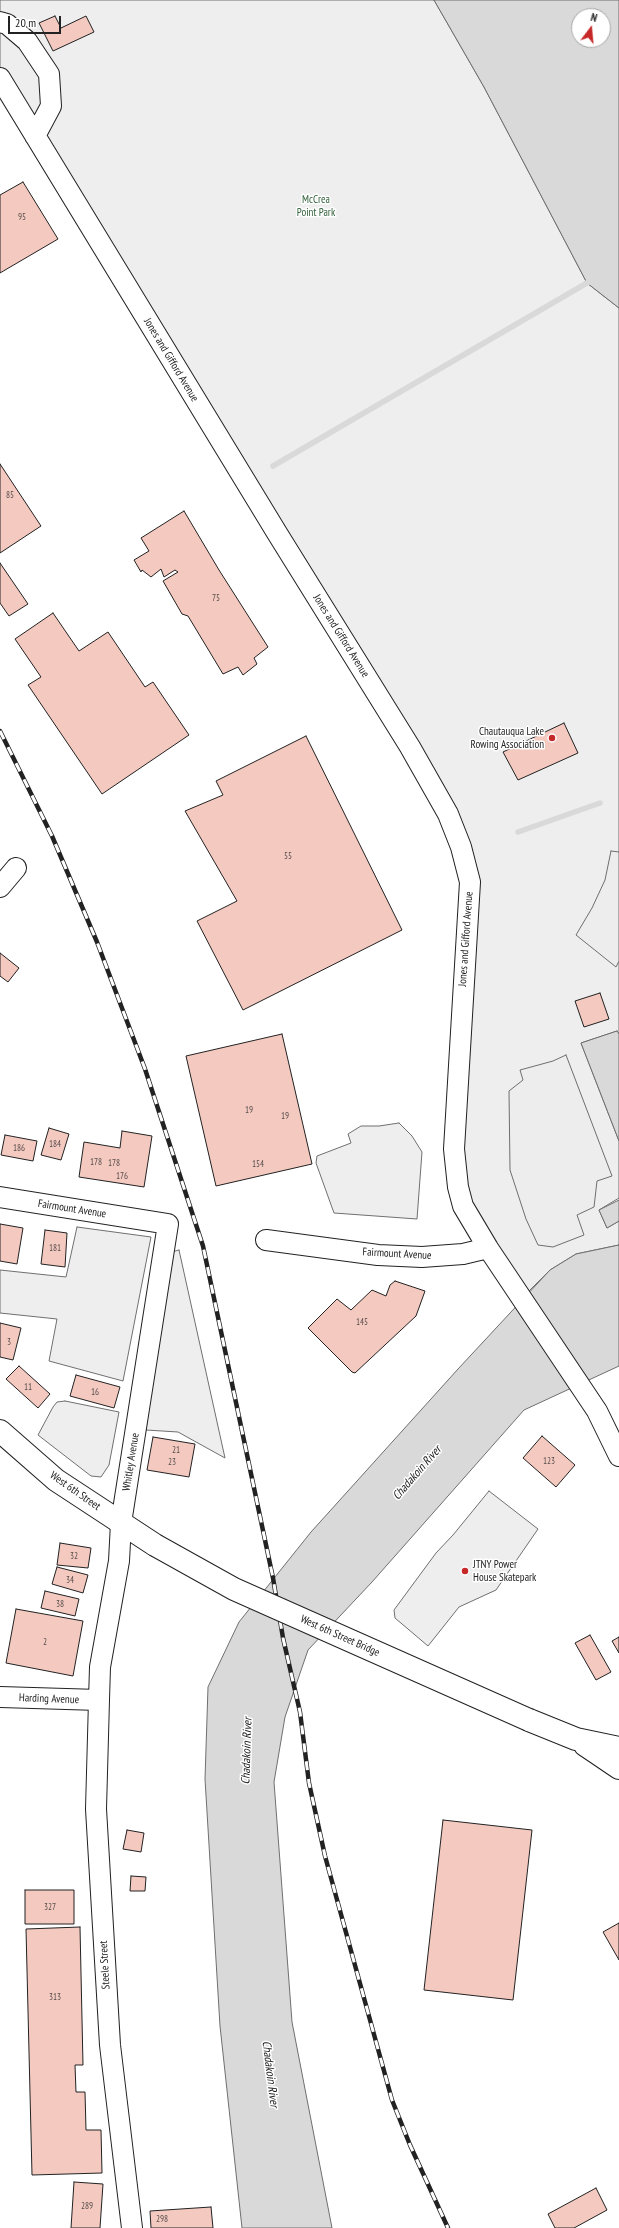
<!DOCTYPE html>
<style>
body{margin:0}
#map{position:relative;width:619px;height:2228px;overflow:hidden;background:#fff;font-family:"PT Sans Narrow",sans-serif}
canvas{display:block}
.north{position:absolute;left:571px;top:8px;width:40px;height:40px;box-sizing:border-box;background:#fff;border:1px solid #a7a7a7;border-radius:50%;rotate:16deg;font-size:11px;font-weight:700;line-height:16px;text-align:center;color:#222}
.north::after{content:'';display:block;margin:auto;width:14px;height:18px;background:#c62828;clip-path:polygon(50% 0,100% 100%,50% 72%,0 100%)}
.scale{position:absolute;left:8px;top:16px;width:53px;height:18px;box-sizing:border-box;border:2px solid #222;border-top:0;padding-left:5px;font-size:12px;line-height:14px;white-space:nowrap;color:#222;-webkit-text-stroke:3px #fff;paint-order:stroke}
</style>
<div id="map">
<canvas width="619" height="2228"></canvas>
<div class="north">N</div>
<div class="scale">20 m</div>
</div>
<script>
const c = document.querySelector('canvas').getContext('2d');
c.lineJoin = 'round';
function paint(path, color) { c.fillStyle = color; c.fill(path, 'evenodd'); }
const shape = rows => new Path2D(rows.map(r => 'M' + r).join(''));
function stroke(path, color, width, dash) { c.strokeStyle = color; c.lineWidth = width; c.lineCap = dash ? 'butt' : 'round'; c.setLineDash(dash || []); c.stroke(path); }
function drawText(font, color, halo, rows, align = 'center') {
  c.font = font + ' "PT Sans Narrow",sans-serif'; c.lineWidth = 3; c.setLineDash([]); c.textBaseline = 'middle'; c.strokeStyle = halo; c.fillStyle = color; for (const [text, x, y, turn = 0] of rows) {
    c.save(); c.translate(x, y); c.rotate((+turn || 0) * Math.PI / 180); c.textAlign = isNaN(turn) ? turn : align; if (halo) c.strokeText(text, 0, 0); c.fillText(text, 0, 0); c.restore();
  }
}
const green = shape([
 [0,0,434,0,484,87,587,283,619,308,619,1034,617,1031,581,1043,619,1141,619,1198,599,1210,607,1228,619,1221,619,1245,576,1254,550,1270,521,1299,463,1206,461,847,0,77,0,0],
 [399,1123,412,1136,422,1152,417,1219,334,1213,316,1163,317,1156,351,1143,348,1134,361,1126,379,1126,399,1123],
 [77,1227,151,1237,123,1381,49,1361,57,1319,0,1313,0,1270,66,1277,77,1227],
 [179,1250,225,1458,178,1432,146,1430,168,1253,179,1250],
 [65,1401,119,1412,109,1465,101,1477,91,1476,38,1435,53,1407,57,1402,65,1401],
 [489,1491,538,1529,496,1590,459,1607,428,1646,395,1618,394,1610,436,1553,453,1535,489,1491]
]);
paint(green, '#eee');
stroke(green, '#6f6f6f', 1);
const parking = shape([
 [611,851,619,852,619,961,616,967,576,935,592,908,605,880,611,851],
 [566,1055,612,1176,597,1181,594,1207,577,1215,584,1235,553,1247,538,1245,526,1219,510,1170,509,1091,523,1080,520,1070,553,1061,566,1055]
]);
paint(parking, '#ededed');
stroke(parking, '#6f6f6f', 1);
const water = shape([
 [434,0,619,0,619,308,587,283,484,87,434,0],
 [579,16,603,16,603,40,579,40,579,16],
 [617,1031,619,1034,619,1141,581,1043,617,1031],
 [619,1200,619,1221,607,1228,599,1210,619,1200],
 [619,1245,619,1366,524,1410,372,1582,308,1650,285,1717,274,1782,292,2022,332,2228,242,2228,220,2026,205,1779,208,1687,239,1622,311,1532,458,1369,550,1270,576,1254,619,1245]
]);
paint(water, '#d9d9d9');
stroke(water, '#6f6f6f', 1);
stroke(shape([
 [273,466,592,280],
 [518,832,600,803]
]), '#d9d9d9', 5.5);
const building = shape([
 [55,16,61,28,86,16,94,32,53,51,39,23,55,16],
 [23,182,58,239,0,273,0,195,23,182],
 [0,464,41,526,0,553,0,464],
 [184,511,219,570,268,647,254,658,257,664,243,675,238,667,223,674,188,616,182,614,163,581,178,572,175,570,164,577,161,569,151,577,142,570,141,572,134,560,149,551,141,538,184,511],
 [0,563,28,604,9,616,0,603,0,563],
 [53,613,79,651,108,632,145,687,153,682,189,735,102,794,28,685,41,677,15,639,53,613],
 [564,723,578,753,518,780,503,752,564,723],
 [306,736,402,930,243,1010,197,921,237,901,185,811,223,795,216,781,306,736],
 [0,953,19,968,8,982,0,976,0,953],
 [600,993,609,1019,584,1027,575,1001,600,993],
 [282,1034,312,1164,216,1186,186,1056,282,1034],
 [49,1128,69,1134,61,1160,41,1155,49,1128],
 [122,1131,152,1136,144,1187,79,1177,84,1142,120,1148,122,1131],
 [5,1135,37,1141,33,1161,1,1155,5,1135],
 [0,1224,23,1228,17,1264,0,1261,0,1224],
 [45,1230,67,1233,65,1267,41,1264,45,1230],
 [395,1281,425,1291,416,1316,355,1373,352,1372,308,1328,337,1299,351,1310,372,1290,386,1296,390,1285,395,1281],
 [0,1323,21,1328,13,1360,0,1357,0,1323],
 [19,1366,50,1394,38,1408,6,1379,19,1366],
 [76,1375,120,1387,114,1408,70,1396,76,1375],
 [542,1436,575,1465,556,1487,523,1458,542,1436],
 [153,1437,195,1444,189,1477,147,1470,153,1437],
 [60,1543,91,1548,88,1568,57,1565,60,1543],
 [57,1567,88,1575,83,1593,52,1584,57,1567],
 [45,1591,79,1599,75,1616,41,1608,45,1591],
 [16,1609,83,1621,73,1676,6,1663,16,1609],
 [590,1635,611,1672,596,1680,575,1643,590,1635],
 [619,1637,619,1653,612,1641,619,1637],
 [443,1820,532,1830,513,2000,424,1990,443,1820],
 [127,1830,144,1833,141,1852,123,1849,127,1830],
 [131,1876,146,1877,145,1891,130,1891,131,1876],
 [25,1890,74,1890,74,1924,25,1924,25,1890],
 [619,1923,619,1960,603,1932,619,1923],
 [80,1927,83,2065,75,2065,76,2092,85,2092,86,2130,101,2130,102,2173,32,2175,26,1929,80,1927],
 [74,2182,103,2184,100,2228,71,2228,74,2182],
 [596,2188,607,2210,574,2228,555,2228,548,2214,596,2188],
 [211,2207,213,2228,151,2228,150,2211,211,2207]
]);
paint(building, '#f3c9c0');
stroke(building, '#222', 1);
const minor = shape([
 [0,22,7,24,27,41,49,74,51,106,35,136],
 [0,78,277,533,410,747,448,814,461,847,470,882,454,1149,458,1187,463,1206,488,1248,597,1411,619,1456],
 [0,887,16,868],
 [0,1197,168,1224,121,1523,119,1561,100,1667,99,1700,96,1809,110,2045,132,2228],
 [266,1240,378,1255,422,1257,463,1254,488,1248],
 [0,1697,99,1700]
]);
const major = shape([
 [0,1431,56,1480,155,1545],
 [529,1720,576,1739,619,1748],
 [585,1745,619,1768]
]);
stroke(minor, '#222', 22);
stroke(major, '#222', 24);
stroke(minor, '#fff', 20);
stroke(major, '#fff', 22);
const rail = shape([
 [0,731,52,836,97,942,145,1069,203,1246,273,1578,283,1638,300,1712,309,1783,325,1856,392,2100,410,2145,448,2228]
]);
stroke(rail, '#222', 4.5);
stroke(rail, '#fff', 3, [9]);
const majorBridge = shape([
 [155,1545,234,1589,529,1720]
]);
stroke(majorBridge, '#222', 24, []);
stroke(majorBridge, '#fff', 22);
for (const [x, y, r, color] of [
 [552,738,4,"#c62828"],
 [465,1571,4,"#c62828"]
]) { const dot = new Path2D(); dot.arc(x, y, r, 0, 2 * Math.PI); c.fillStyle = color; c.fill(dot); stroke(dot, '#fff', 1.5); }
drawText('9px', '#564c4a', null, [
 ["95",22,217],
 ["85",10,495],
 ["75",216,598],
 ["55",288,856],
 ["19",249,1110],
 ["19",285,1116],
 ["184",55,1144],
 ["186",19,1148],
 ["178",96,1162],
 ["178",114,1163],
 ["154",258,1164],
 ["176",122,1176],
 ["181",55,1248],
 ["145",362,1322],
 ["3",9,1342],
 ["11",28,1387],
 ["16",95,1392],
 ["21",176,1450],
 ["123",549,1461],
 ["23",172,1462],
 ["32",74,1556],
 ["34",70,1580],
 ["38",60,1604],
 ["2",45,1642],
 ["327",50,1907],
 ["313",55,1997],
 ["289",87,2206],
 ["298",162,2219]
]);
drawText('11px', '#2f5e38', '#fff', [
 ["McCrea",316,200],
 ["Point Park",316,213]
]);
drawText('11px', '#222', '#fff', [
 ["Jones and Gifford Avenue",171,360,59],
 ["Jones and Gifford Avenue",341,636,58],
 ["Jones and Gifford Avenue",466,939,-86],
 ["Fairmount Avenue",72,1209,9],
 ["Fairmount Avenue",397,1254,3],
 ["Whitley Avenue",131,1462,-81],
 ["West 6th Street",75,1491,35],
 ["West 6th Street Bridge",340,1636,24],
 ["Harding Avenue",49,1699,2],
 ["Steele Street",105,1965,-93]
]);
drawText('11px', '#222', '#fff', [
 ["Chautauqua Lake",544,732],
 ["Rowing Association",544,745],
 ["JTNY Power",473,1565,"left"],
 ["House Skatepark",473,1578,"left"]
], 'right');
drawText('italic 12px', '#222', '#fff', [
 ["Chadakoin River",417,1473,-49],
 ["Chadakoin River",247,1751,-88],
 ["Chadakoin River",270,2074,83]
]);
</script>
